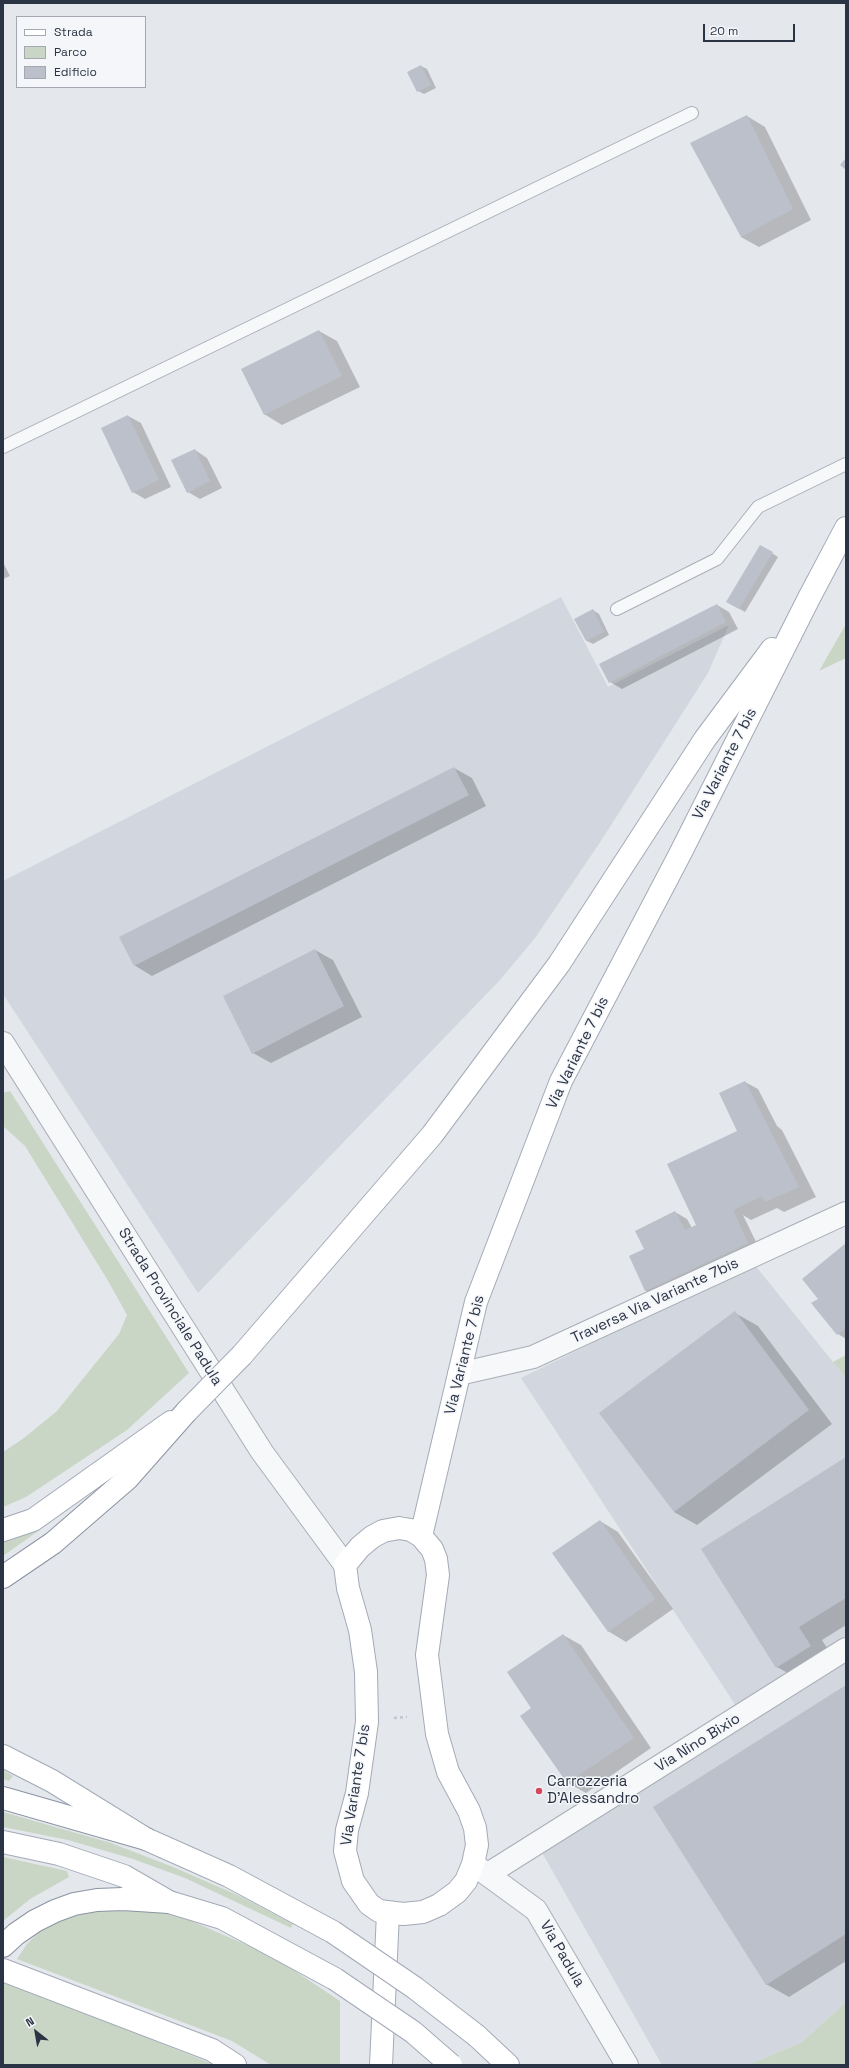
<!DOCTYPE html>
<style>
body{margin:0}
#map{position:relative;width:849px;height:2068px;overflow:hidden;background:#e4e7ec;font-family:"Space Grotesk",sans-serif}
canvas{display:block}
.frame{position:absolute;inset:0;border:4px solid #2b3445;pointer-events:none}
.legend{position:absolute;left:16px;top:16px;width:130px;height:72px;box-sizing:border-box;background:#f4f6f9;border:1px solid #a4a8b1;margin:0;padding:5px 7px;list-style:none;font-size:12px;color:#2b3445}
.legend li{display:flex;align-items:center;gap:8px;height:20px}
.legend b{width:20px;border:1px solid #a4a8b1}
.north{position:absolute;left:16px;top:2012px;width:40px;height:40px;-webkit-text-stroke:3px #f4f6f9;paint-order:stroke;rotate:329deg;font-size:11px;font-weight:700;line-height:16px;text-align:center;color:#2b3445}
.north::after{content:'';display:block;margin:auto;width:14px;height:18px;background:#2b3445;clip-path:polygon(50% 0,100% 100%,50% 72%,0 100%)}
.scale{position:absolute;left:703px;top:24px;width:92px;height:18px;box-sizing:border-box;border:2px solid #2b3445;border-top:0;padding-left:5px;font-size:12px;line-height:14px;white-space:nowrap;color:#2b3445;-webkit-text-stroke:3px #f4f6f9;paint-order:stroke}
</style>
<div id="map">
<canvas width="849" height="2068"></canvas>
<div class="frame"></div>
<ul class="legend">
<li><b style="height:5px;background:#fff"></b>Strada</li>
<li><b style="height:11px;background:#c9d6c5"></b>Parco</li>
<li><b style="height:11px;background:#bbc0ca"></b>Edificio</li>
</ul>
<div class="north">N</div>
<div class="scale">20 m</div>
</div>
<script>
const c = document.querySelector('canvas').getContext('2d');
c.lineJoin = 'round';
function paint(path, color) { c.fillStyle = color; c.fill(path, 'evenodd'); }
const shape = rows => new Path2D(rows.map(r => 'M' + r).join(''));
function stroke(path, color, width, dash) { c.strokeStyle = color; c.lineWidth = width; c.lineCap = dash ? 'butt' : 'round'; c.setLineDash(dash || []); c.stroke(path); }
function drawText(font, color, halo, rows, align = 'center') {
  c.font = font + ' "Space Grotesk",sans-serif'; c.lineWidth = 3; c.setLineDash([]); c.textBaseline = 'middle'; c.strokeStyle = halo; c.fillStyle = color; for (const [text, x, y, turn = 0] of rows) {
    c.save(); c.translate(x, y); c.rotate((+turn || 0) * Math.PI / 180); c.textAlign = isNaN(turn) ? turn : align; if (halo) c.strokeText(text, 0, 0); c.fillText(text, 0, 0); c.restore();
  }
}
paint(shape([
 [561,597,608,687,729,625,708,673,599,844,535,938,500,980,198,1293,3,994,3,881],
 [754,1264,846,1378,846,2002,802,2042,748,2065,662,2065,535,1840,740,1712,521,1378]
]), '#d2d6de');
paint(shape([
 [846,624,846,658,819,671],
 [10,1091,189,1373,127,1430,26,1497,3,1507,3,1452,24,1438,57,1411,119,1334,127,1315,107,1279,25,1146,3,1126,3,1093],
 [846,1355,846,1378,833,1362],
 [49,1518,51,1522,3,1556,3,1541],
 [3,1770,13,1776,9,1781,3,1779],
 [3,1812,111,1843,173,1867,242,1897,293,1924,291,1928,185,1878,133,1859,68,1840,3,1827],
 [3,1857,67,1871,69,1877,30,1899,3,1921],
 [103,1907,155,1909,180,1916,272,1956,307,1979,340,2001,340,2065,271,2065,232,2041,17,1959,27,1944,41,1930,57,1920],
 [3,1980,210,2063,212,2065,3,2065],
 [846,2002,846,2065,748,2065,802,2042]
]), '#c9d6c5');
paint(shape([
 [421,66,427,69,436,88,424,94,418,91],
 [747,116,765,127,811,220,759,247,741,237],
 [319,331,337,341,360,387,282,425,264,414],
 [128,416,141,423,171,487,145,499,133,492],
 [195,450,207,458,222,488,200,499,188,492],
 [761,546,778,557,745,612,728,602],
 [3,562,10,576,3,579],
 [717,605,729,612,738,629,622,689,610,682],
 [593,610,599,614,609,635,593,644,587,641,576,619],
 [454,768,472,778,486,806,152,976,134,965],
 [315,950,333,960,362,1017,271,1063,253,1053],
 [745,1082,758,1089,777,1126,782,1130,816,1197,784,1212,777,1208,751,1220,743,1215,760,1250,658,1298,646,1291,630,1257,645,1250,675,1212,687,1219,692,1228,698,1225,739,1131],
 [846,1244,846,1339,838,1334,813,1304,819,1299],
 [735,1313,758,1326,832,1424,697,1525,674,1512],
 [846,1458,846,1625,822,1640,834,1659,800,1680,777,1667],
 [600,1521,618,1532,673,1609,626,1642,608,1631],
 [563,1635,581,1645,651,1748,586,1793,568,1783,522,1716,533,1708],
 [846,1686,846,1961,789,1997,766,1984]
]), '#0003');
paint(shape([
 [421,65,431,85,417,92,407,72],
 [747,115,793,209,741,237,690,143],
 [846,158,846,170,840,165],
 [319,330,342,376,264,415,241,369],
 [128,415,159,480,132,493,101,428],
 [195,449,210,481,187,493,171,460],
 [760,545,773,552,739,609,726,602],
 [717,604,726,622,609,683,599,664],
 [593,609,604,632,586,641,574,619],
 [454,767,469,795,134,966,119,937],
 [315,949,344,1006,252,1054,223,996],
 [745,1081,799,1187,765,1202,762,1196,733,1210,748,1243,645,1291,629,1256,644,1249,635,1231,675,1211,685,1230,696,1225,667,1164,737,1131,719,1093],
 [846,1243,846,1328,837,1335,811,1303,818,1299,802,1279],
 [735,1311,809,1410,674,1512,599,1413],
 [846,1457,846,1598,799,1627,811,1646,776,1668,701,1549],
 [600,1520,655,1599,608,1632,552,1553],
 [563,1634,634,1738,567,1783,520,1716,531,1708,507,1672],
 [846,1685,846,1934,766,1985,653,1807]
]), '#bbc0ca');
const service = shape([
 [3,447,692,113],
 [617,609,717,559,758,507,846,464]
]);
const minor = shape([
 [3,1043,262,1452,345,1565],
 [459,1374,533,1357,846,1213],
 [477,1867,536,1910,627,2065],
 [488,1874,846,1649]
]);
const primary = shape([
 [242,1355,432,1135,559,964,705,739,772,649],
 [399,1528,411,1530,421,1536,432,1549,436,1559,438,1575,427,1655,437,1734,448,1772,469,1811,475,1828,477,1845,473,1864,466,1881,457,1892,439,1905,423,1912,403,1914,379,1911,369,1904,353,1881,345,1851,347,1830,357,1793,367,1722,366,1672,360,1630,348,1588,345,1565,360,1547,372,1537,383,1531,399,1528],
 [3,1530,33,1520,171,1422],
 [421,1536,476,1302,561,1081,680,854,809,598,846,528],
 [3,1756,52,1781,146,1839,229,1876,333,1932],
 [3,1842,59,1854,124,1876,169,1902,222,1918,335,1979],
 [3,1970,212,2050,235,2065],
 [477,2036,508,2065],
 [381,2065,388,1913]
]);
const trunk = shape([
 [3,1577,53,1543,127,1479,187,1411],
 [3,1798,146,1839],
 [3,1946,16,1934,35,1921,55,1911,74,1904,97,1900,123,1899,169,1902]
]);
stroke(service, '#a9aeb7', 14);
stroke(minor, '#a9aeb7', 24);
stroke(primary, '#a3abb8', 24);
stroke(trunk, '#8b94a3', 24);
stroke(shape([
 [394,1718,407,1717]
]), '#c2c5cb', 2.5, [3, 3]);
stroke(service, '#f7f8fa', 12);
stroke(minor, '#f7f8fa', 22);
stroke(primary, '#fff', 22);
stroke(trunk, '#fff', 22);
const primaryBridge = shape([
 [187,1411,242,1355],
 [333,1932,415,1988,477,2036],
 [335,1979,413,2032,451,2065]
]);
stroke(primaryBridge, '#a3abb8', 24, []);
stroke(primaryBridge, '#fff', 22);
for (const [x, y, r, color] of [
 [539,1791,4,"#d1495b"]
]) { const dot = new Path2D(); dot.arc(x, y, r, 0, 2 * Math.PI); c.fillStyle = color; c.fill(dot); stroke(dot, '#f4f6f9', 1.5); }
drawText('15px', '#2b3445', '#f4f6f9', [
 ["Via Variante 7 bis",725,764,-63],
 ["Via Variante 7 bis",578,1053,-64],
 ["Traversa Via Variante 7bis",655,1301,-25],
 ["Strada Provinciale Padula",170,1307,58],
 ["Via Variante 7 bis",465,1355,-76],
 ["Via Nino Bixio",698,1743,-32],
 ["Via Variante 7 bis",356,1785,-81],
 ["Via Padula",562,1954,60]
]);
drawText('15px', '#2b3445', '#f4f6f9', [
 ["Carrozzeria",547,1782],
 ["D'Alessandro",547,1799]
], 'left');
</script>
